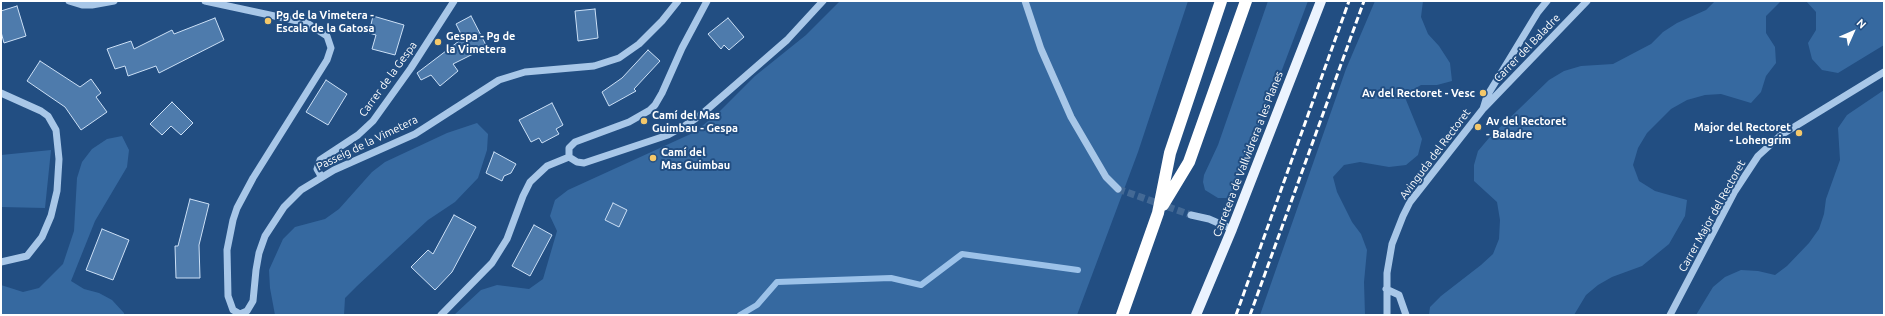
<!DOCTYPE html>
<meta charset="utf-8">
<style>
body{margin:0}
#map{position:relative;width:1885px;height:316px;overflow:hidden;background:#224e82;font-family:Ubuntu,sans-serif}
canvas{display:block}
.frame{position:absolute;inset:0;border:2px solid #fff;pointer-events:none}
.north{position:absolute;left:1833px;top:12px;width:40px;height:40px;-webkit-text-stroke:3px #224e82;paint-order:stroke;rotate:45deg;font-size:11px;font-weight:700;line-height:16px;text-align:center;color:#fff}
.north::after{content:'';display:block;margin:auto;width:14px;height:18px;background:#fff;clip-path:polygon(50% 0,100% 100%,50% 72%,0 100%)}
</style>
<div id="map">
<canvas width="1885" height="316"></canvas>
<div class="frame"></div>
<div class="north">N</div>
</div>
<script>
const c = document.querySelector('canvas').getContext('2d');
c.lineJoin = 'round';
function paint(path, color) { c.fillStyle = color; c.fill(path, 'evenodd'); }
const shape = rows => new Path2D(rows.map(r => 'M' + r).join(''));
function stroke(path, color, width, dash) { c.strokeStyle = color; c.lineWidth = width; c.lineCap = dash ? 'butt' : 'round'; c.setLineDash(dash || []); c.stroke(path); }
function drawText(font, color, halo, rows, align = 'center') {
  c.font = font + ' Ubuntu,sans-serif'; c.lineWidth = 4; c.setLineDash([]); c.textBaseline = 'middle'; c.strokeStyle = halo; c.fillStyle = color; for (const [text, x, y, turn = 0] of rows) {
    c.save(); c.translate(x, y); c.rotate((+turn || 0) * Math.PI / 180); c.textAlign = isNaN(turn) ? turn : align; if (halo) c.strokeText(text, 0, 0); c.fillText(text, 0, 0); c.restore();
  }
}
paint(shape([
 [840,1,1188,1,1138,152,1077,315,454,315,481,290,497,285,529,289,543,279,557,231,550,216,555,200,568,190,695,132,720,111,755,76,806,35],
 [1268,1,1308,1,1260,128,1231,198,1218,198,1205,190,1203,182,1204,175,1218,145],
 [1375,1,1423,1,1421,17,1428,34,1439,46,1450,63,1452,81,1437,85,1421,85,1404,95,1422,139,1418,155,1406,165,1389,167,1360,162,1344,165,1333,177,1337,192,1352,222,1361,234,1367,250,1364,282,1365,315,1260,315,1346,69],
 [1715,1,1781,1,1766,16,1766,33,1775,47,1776,63,1766,76,1761,92,1751,103,1721,94,1705,95,1687,100,1671,109,1647,133,1638,148,1633,165,1639,181,1655,191,1687,200,1685,216,1669,244,1642,266,1612,277,1598,285,1586,295,1574,315,1429,315,1430,307,1441,296,1481,265,1493,254,1499,239,1500,220,1497,202,1474,181,1474,165,1478,151,1489,138,1549,80,1564,71,1581,66,1613,64,1651,44,1663,32,1677,23,1706,10],
 [1806,1,1884,1,1884,45,1838,73,1822,70,1812,59,1808,43,1816,30,1816,12],
 [1884,90,1884,315,1696,315,1713,287,1725,277,1741,270,1758,271,1775,275,1787,266,1809,243,1819,229,1824,214,1826,199,1840,160,1838,128,1847,115],
 [477,123,488,134,487,150,478,178,455,202,428,220,357,286,345,298,344,315,275,315,270,288,269,270,283,239,295,227,325,219,339,209,372,172,385,162,447,133],
 [122,136,129,150,127,167,95,221,71,281,84,289,99,293,112,300,124,313,124,315,1,315,1,285,23,292,39,288,63,264,74,231,77,178,82,162,92,149,107,139],
 [51,150,45,208,1,207,1,155]
]), '#3669a0');
stroke(shape([
 [740,315,757,305,777,282,891,278,921,285,962,254,1078,270]
]), '#9cc2e9', 6);
const building = shape([
 [17,6,26,36,4,43,1,32,1,11,17,6],
 [595,9,598,38,578,41,575,11,595,9],
 [373,16,404,25,395,55,372,49,376,35,369,33,373,16],
 [471,16,487,47,453,64,458,71,440,86,431,75,421,80,417,73,463,38,456,24,471,16],
 [215,18,224,40,159,73,156,66,128,76,125,66,115,69,107,49,131,41,134,49,172,30,174,34,215,18],
 [728,18,744,37,729,50,724,45,721,49,708,34,728,18],
 [648,50,660,61,634,89,636,91,609,106,602,92,622,78,648,50],
 [40,61,80,87,91,79,101,93,96,97,107,112,81,130,65,107,27,81,40,61],
 [326,80,347,94,328,125,306,112,326,80],
 [172,102,193,123,181,135,171,126,162,135,150,124,172,102],
 [552,103,563,125,556,129,559,134,542,143,539,138,531,142,519,120,552,103],
 [494,152,516,164,511,173,504,176,502,181,486,173,494,152],
 [190,199,209,204,199,245,200,278,176,278,175,246,178,246,190,199],
 [613,203,627,210,619,227,605,220,613,203],
 [454,215,476,227,452,272,435,290,411,267,428,250,433,254,454,215],
 [534,225,552,235,530,276,512,266,534,225],
 [102,229,129,240,113,280,86,270,102,229]
]);
paint(building, '#4e7bac');
stroke(building, '#cce0f6', 1);
stroke(shape([
 [1118,189,1191,215]
]), '#436995', 7, [7, 3.5]);
stroke(shape([
 [69,1,82,5,92,5,114,1],
 [205,1,307,23,327,36,331,48,327,60,253,178,237,208,233,220,227,250,228,296,233,310,240,314,247,311,253,301,256,270,259,253,265,236,284,207,301,190,334,170,415,134,499,80,525,72,594,66,619,58,639,44,662,21,678,1],
 [1025,1,1041,49,1071,117,1106,177,1118,189],
 [1,93,41,111,48,116,56,130,59,159,57,191,51,216,42,237,27,256,1,262],
 [1484,108,1587,1],
 [569,157,577,162,584,163,668,135,686,125,702,114,787,40,823,1],
 [569,157,569,148,575,142,629,122,650,110,655,105,662,93,682,48,707,1],
 [321,176,317,169,320,160,358,135,373,121,411,68,454,1],
 [1191,215,1209,219,1232,229],
 [1386,289,1399,295,1406,315],
 [441,315,492,263,507,239,523,196,530,182,547,166,569,157],
 [1387,315,1387,273,1392,244,1403,216,1410,202,1483,109,1487,96,1538,12,1547,1],
 [1670,315,1735,191,1758,156,1781,135,1884,72]
]), '#a8c7e8', 7);
stroke(shape([
 [1196,315,1232,229,1321,1]
]), '#ebf3fe', 10);
stroke(shape([
 [1163,205,1189,162,1246,1],
 [1122,315,1158,213,1170,153,1221,1]
]), '#fff', 12);
stroke(shape([
 [1236,315,1349,1],
 [1250,315,1364,1]
]), '#fff', 3, [7, 3]);
for (const [x, y, r, color] of [
 [268,21,4,"#f4c86a"],
 [438,42,4,"#f4c86a"],
 [1483,93,4,"#f4c86a"],
 [644,121,4,"#f4c86a"],
 [1478,127,4,"#f4c86a"],
 [1799,133,4,"#f4c86a"],
 [653,158,4,"#f4c86a"]
]) { const dot = new Path2D(); dot.arc(x, y, r, 0, 2 * Math.PI); c.fillStyle = color; c.fill(dot); stroke(dot, '#224e82', 1.5); }
drawText('bold 11px', '#fff', '#224e82', [
 ["Pg de la Vimetera -",276,15],
 ["Escala de la Gatosa",276,28],
 ["Gespa - Pg de",446,36],
 ["la Vimetera",446,49],
 ["Av del Rectoret - Vesc",1475,93,"right"],
 ["Camí del Mas",652,115],
 ["Guimbau - Gespa",652,128],
 ["Av del Rectoret",1486,121],
 ["- Baladre",1486,134],
 ["Major del Rectoret",1791,127,"right"],
 ["- Lohengrim",1791,140,"right"],
 ["Camí del",661,152],
 ["Mas Guimbau",661,165]
], 'left');
drawText('11px', '#fff', '#224e82', [
 ["Carrer del Baladre",1527,48,-46],
 ["Carrer de la Gespa",388,79,-54],
 ["Passeig de la Vimetera",367,143,-26],
 ["Carretera de Vallvidrera a les Planes",1248,154,-69],
 ["Avinguda del Rectoret",1435,154,-53],
 ["Carrer Major del Rectoret",1712,216,-61]
]);
</script>
